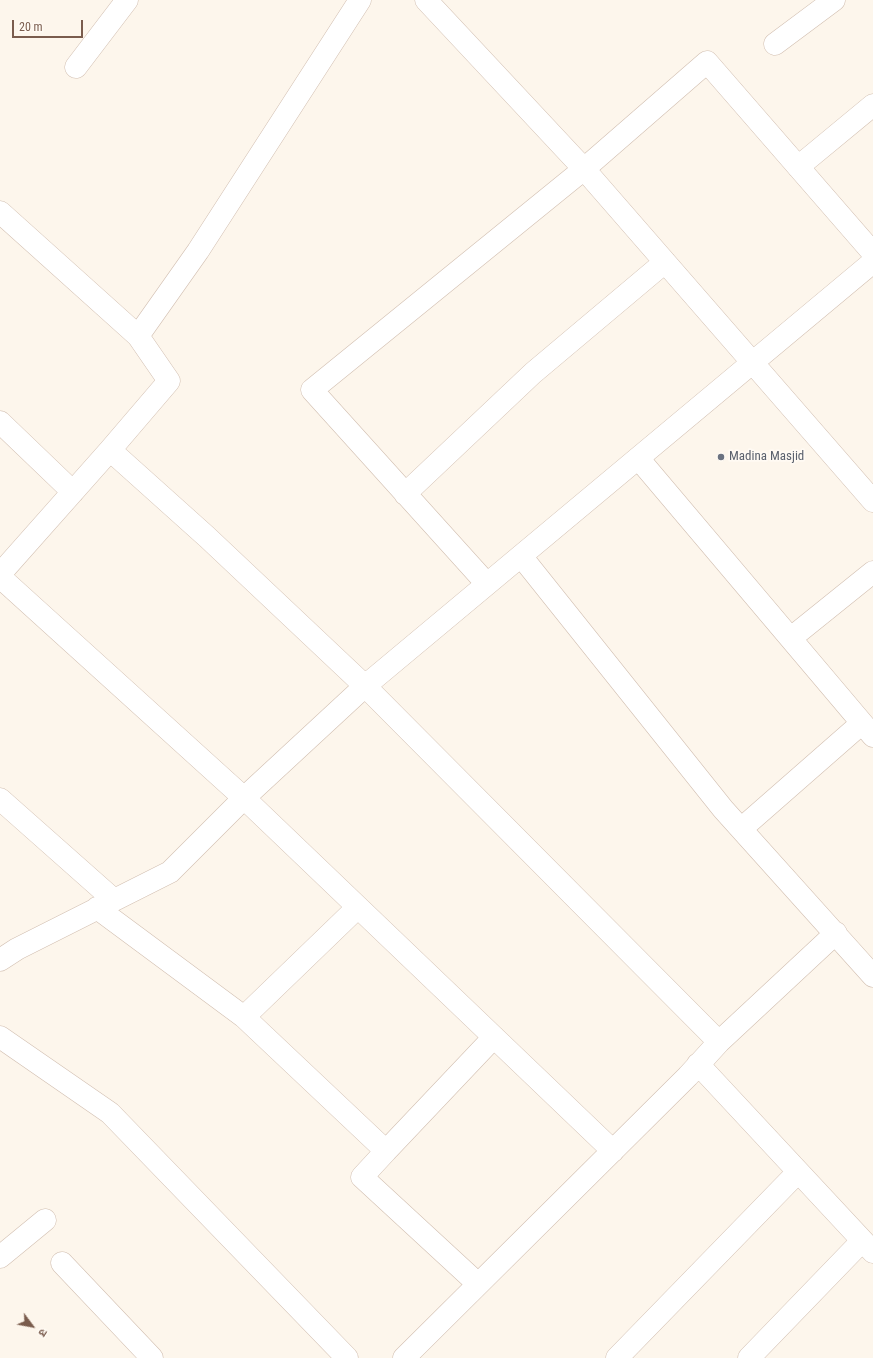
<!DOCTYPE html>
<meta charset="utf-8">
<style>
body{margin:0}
#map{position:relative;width:873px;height:1358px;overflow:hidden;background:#fdf6ec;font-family:"Roboto Condensed","Noto Sans Devanagari",sans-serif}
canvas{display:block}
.north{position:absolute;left:12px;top:1306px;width:40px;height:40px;-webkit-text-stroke:3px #fffaf3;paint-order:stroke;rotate:122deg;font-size:11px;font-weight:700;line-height:16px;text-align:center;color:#7a5c4d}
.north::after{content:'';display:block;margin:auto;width:14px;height:18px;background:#7a5c4d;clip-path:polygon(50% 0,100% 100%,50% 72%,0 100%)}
.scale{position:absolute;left:12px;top:20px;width:71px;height:18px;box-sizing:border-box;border:2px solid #7a5c4d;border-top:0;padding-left:5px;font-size:12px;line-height:14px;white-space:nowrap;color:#7a5c4d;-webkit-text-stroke:3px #fffaf3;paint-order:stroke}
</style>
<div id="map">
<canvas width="873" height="1358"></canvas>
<div class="north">उ</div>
<div class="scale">20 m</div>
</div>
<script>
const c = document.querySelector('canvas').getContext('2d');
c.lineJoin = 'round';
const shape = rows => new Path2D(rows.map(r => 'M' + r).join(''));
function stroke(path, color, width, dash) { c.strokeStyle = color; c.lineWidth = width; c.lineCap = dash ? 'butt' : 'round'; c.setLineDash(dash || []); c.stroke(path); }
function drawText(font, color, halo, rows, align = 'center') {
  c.font = font + ' "Roboto Condensed",sans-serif'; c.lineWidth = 3.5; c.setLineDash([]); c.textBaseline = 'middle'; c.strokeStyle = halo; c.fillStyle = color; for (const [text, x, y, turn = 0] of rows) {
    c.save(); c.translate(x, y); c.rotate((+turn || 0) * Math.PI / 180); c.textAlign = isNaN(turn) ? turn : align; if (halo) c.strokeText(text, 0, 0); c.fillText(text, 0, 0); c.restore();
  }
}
const street = shape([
 [426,0,584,169,873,501],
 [775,44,834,0],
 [76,67,127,0],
 [798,167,873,105],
 [0,212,138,336,169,381,110,450,0,574],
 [138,336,198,251,360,0],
 [0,422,73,492],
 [110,450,207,537,365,686,719,1042],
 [638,458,873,736],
 [405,494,533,373,665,262],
 [521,556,723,809,873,976],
 [0,577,244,798,613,1151],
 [487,584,312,390,584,169,707,62,873,253],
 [791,638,873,572],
 [0,799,114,900],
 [741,829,862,723],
 [97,908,244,1017,386,1151,362,1177,478,1284],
 [0,960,17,949,170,872,244,798,365,686,873,262],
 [244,1017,358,907],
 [0,1037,110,1113,347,1358],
 [698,1064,873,1252],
 [386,1151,494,1037],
 [0,1257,45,1220],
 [62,1263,152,1358],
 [404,1358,688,1076,719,1042,836,933],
 [617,1358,798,1172],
 [749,1358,862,1241]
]);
stroke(street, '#d1beb0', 23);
stroke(street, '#fff', 22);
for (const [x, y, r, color] of [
 [721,457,4,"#6b7280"]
]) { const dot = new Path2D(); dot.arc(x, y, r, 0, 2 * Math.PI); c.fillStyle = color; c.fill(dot); stroke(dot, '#fffaf3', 1.5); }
drawText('13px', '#5b616d', '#fffaf3', [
 ["Madina Masjid",729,457]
], 'left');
</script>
